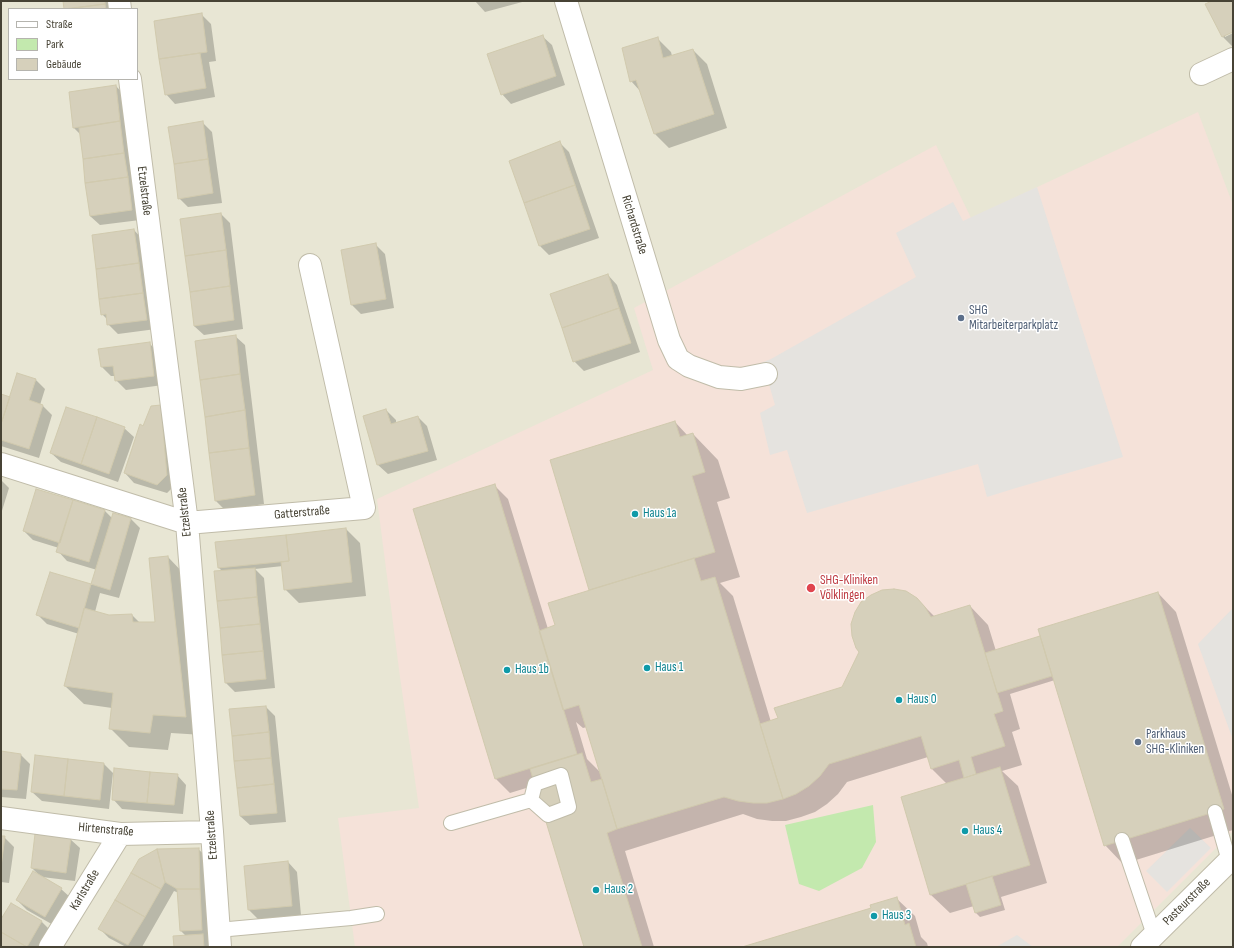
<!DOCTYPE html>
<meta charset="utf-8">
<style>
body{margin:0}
#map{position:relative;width:1234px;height:948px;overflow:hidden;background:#f4f2e6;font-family:"Sofia Sans Condensed",sans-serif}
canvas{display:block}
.frame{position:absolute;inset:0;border:2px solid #474335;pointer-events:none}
.legend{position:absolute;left:8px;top:8px;width:130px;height:72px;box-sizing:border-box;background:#fff;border:1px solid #b5b4ae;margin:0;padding:5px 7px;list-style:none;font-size:12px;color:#474335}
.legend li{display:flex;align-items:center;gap:8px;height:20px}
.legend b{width:20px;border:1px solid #b5b4ae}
</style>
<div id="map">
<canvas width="1234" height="948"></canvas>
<div class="frame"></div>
<ul class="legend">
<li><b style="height:5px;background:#fff"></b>Straße</li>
<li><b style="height:11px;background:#c3e9ae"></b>Park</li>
<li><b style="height:11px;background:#d6d0bb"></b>Gebäude</li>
</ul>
</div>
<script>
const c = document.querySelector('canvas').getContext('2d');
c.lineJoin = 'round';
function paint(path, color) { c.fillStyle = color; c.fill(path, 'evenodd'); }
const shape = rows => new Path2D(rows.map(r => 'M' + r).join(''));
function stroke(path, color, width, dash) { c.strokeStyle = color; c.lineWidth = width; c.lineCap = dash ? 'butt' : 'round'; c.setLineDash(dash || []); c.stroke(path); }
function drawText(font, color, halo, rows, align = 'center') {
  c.font = font + ' "Sofia Sans Condensed",sans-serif'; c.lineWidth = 3; c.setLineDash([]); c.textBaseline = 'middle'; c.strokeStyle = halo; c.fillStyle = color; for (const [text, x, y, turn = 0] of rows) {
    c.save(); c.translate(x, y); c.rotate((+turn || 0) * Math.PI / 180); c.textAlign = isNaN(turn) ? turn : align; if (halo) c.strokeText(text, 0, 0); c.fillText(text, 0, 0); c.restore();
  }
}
paint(shape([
 [1,1,1233,1,1233,947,1,947],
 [9,9,137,9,137,79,9,79]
]), '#e8e6d4');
paint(shape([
 [1198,112,1233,205,1233,831,1117,947,355,947,338,818,419,808,400,677,377,499,653,370,634,308,936,145,971,218]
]), '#f5e2d9');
paint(shape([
 [873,805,876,842,862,868,819,891,799,884,785,825]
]), '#c3e9ae');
paint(shape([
 [1037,187,1123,457,1016,488,987,497,978,464,807,513,787,450,770,455,760,413,775,405,766,374,761,363,771,359,916,277,896,233,953,202,963,221],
 [1233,608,1233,740,1198,644],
 [1190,828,1211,848,1167,892,1146,871],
 [1017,935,1033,947,996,947]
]), '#e5e3df');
paint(shape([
 [64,1,113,1,114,9,65,9],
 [475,1,526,1,485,12],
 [1214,1,1233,1,1233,31,1225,35,1225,37,1233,33,1232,46,1223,37,1207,5],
 [201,14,211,24,216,61,209,62,215,97,175,104,166,94],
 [542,36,552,45,565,85,511,104,502,94],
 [657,38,671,52,672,56,693,50,707,64,727,128,669,148,655,134,641,92,631,81],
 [81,79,93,79,82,80],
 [116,86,125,96,140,220,100,225,90,216,80,134,74,128],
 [203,123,212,132,222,203,188,207,179,198],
 [559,142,569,152,599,238,549,255,540,246,510,161],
 [221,214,230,223,243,329,204,335,194,326],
 [134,230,143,240,156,329,118,334,108,324,108,320,102,314],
 [375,244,385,254,394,308,361,314,352,305],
 [608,275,617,285,640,352,584,371,574,361],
 [235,336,245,345,264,504,225,510,216,501,197,342],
 [149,343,159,353,163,385,126,390,116,380,116,376,111,376,102,367],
 [35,379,45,389,40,405,43,406,52,415,39,458,1,446,1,395,10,398],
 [160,406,170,415,176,484,167,493,134,483,125,473,144,427],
 [386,410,396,420,396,423,418,417,427,426,437,460,388,474,378,465,364,416],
 [675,422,688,436,693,434,718,460,730,498,717,502,740,577,720,583,733,596,771,722,843,688,916,598,935,617,970,606,988,625,996,651,1040,638,1042,640,1158,593,1176,612,1233,798,1233,830,1123,864,1105,845,1055,680,1010,694,1020,729,1012,732,1022,765,1002,771,1018,786,1047,883,1001,897,1005,910,980,917,976,913,974,906,950,913,931,895,902,798,947,784,932,769,928,757,847,782,838,794,827,804,815,812,801,817,786,821,772,821,757,819,743,814,625,851,654,947,585,947,536,785,510,793,496,779,414,510,494,485,508,499,548,629,557,626,590,591,551,461],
 [576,722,583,728,587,727,601,773,587,759],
 [124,428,134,437,118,482,61,462,51,453],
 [1,480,9,488,1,514],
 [105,511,112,518,131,519,140,528,119,598,100,593,95,612,109,616,132,615,140,623,156,623,168,557,186,576,203,735,171,733,168,750,129,747,110,728,112,708,84,704,65,686,79,634,47,624,38,615,51,573,92,585,97,570,67,561,58,551,59,548,33,540,24,531],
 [346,529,360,543,366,596,299,603,285,589,283,566,255,569,264,578,275,688,235,692,226,683,215,572,223,572,219,568,217,543],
 [266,707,275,716,286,822,250,825,240,816],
 [1,752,21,755,30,764,26,799,1,797],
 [104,764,113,773,109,809,42,801,32,792],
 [177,775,186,785,183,814,122,809,113,799],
 [1,837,4,837,14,847,9,883,1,882],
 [70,839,80,848,75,881,42,877,61,889,71,898,55,926,27,910,17,900,39,875,32,868],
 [198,849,208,858,211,939,208,939,212,944,213,947,175,947,186,936,181,931,179,893,174,891,142,947,126,947,109,938,100,929],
 [288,862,297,872,301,915,258,919,249,910],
 [896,898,915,916,921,937,927,943,928,947,746,947,872,908],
 [11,904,42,922,51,931,42,947,1,947,1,922]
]), '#0003');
const building = shape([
 [63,1,105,1,105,4,64,9,63,1],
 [1212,1,1233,1,1233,32,1222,37,1205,4,1212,1],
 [105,4,106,9,68,9,105,4],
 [202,13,207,52,159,59,154,21,202,13],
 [543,35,556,76,501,95,487,54,543,35],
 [658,37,663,58,693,49,714,114,654,134,636,80,630,82,622,48,658,37],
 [200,53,206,88,165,95,159,59,200,53],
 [116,85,120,121,73,128,69,92,116,85],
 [120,121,124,153,83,159,79,128,120,121],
 [203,121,208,159,174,164,168,127,203,121],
 [560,141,575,185,524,203,509,161,560,141],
 [124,153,128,177,85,183,83,159,124,153],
 [208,159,213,193,178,199,174,164,208,159],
 [128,177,132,210,90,216,85,183,128,177],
 [575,185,590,229,539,246,524,203,575,185],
 [221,213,226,250,185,256,180,219,221,213],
 [134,229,139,263,96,269,92,235,134,229],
 [376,243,386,299,351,305,341,250,376,243],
 [226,250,230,286,190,292,185,256,226,250],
 [139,263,143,293,99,299,96,269,139,263],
 [608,274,619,308,562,328,550,294,608,274],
 [230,286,234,320,194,326,190,292,230,286],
 [143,293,147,320,107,325,106,314,101,315,99,299,143,293],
 [619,308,631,343,573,362,562,328,619,308],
 [236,335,240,374,200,380,195,341,236,335],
 [150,342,154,376,115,381,113,366,101,367,98,349,150,342],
 [17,373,36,379,29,400,43,405,29,449,1,440,1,424,17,373],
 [240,374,245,410,205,417,200,380,240,374],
 [1,394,10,397,1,424,1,394],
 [161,405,167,475,157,485,124,473,140,424,143,426,151,406,161,405],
 [66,407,97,417,81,464,50,453,66,407],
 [386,409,391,424,418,416,428,451,377,465,363,416,386,409],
 [245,410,249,448,209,453,205,417,245,410],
 [97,417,125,427,109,474,81,464,97,417],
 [675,421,680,437,693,433,705,472,692,476,715,552,589,590,550,460,675,421],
 [249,448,255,495,215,501,209,453,249,448],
 [495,484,577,754,495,779,413,509,495,484],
 [36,489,73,500,60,543,23,531,36,489],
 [73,500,105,510,89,562,56,552,73,500],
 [113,513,131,518,110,590,91,584,113,513],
 [346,528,352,582,284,590,281,562,289,561,286,535,346,528],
 [286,535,289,561,218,568,215,542,286,535],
 [168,556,186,717,153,715,150,733,109,729,113,693,64,686,84,608,109,615,132,614,133,622,155,622,149,558,168,556],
 [694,558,701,581,715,577,783,799,767,803,753,803,738,801,724,797,617,829,579,705,563,710,539,631,555,625,548,603,694,558],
 [255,568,257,597,217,601,214,571,255,568],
 [50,572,91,584,79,628,36,615,50,572],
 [894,589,906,591,917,598,925,607,931,617,970,605,1003,711,994,714,1005,746,971,757,976,774,964,778,959,760,931,769,921,736,829,764,820,776,809,786,796,794,783,799,760,724,778,718,774,708,842,687,859,652,856,648,852,636,851,624,855,612,861,602,871,595,882,590,894,589],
 [1158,592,1224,809,1104,846,1038,629,1158,592],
 [257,597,260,624,220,628,217,601,257,597],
 [260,624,263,651,222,655,220,628,260,624],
 [1040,636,1052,676,997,693,985,653,1040,636],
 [263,651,266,679,225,683,222,655,263,651],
 [266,706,269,732,232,736,229,709,266,706],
 [269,732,271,758,234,761,232,736,269,732],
 [1,751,21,754,17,790,1,789,1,751],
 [582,753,591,782,602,779,617,829,607,833,642,947,584,947,530,769,582,753],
 [35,755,68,759,64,796,31,792,35,755],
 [271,758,274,784,237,788,234,761,271,758],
 [68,759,104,763,100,800,64,796,68,759],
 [1000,767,1030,865,930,895,901,797,1000,767],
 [114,768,150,772,147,803,112,800,114,768],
 [150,772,178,774,174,805,147,803,150,772],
 [274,784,277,813,240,816,237,788,274,784],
 [35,834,71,838,66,873,31,868,35,834],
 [1,836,5,836,1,867,1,836],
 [199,848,200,889,177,889,165,882,157,849,199,848],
 [157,849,165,882,161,889,131,873,139,859,157,849],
 [288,861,292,906,248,910,244,866,288,861],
 [33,871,62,888,45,917,16,900,33,871],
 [131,873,161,889,145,917,115,900,131,873],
 [992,876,1001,905,975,913,966,884,992,876],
 [177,889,200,889,202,930,180,931,177,889],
 [897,897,905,925,909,923,916,947,742,947,871,908,870,905,897,897],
 [115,900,145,917,128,945,98,929,115,900],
 [11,903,42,921,27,947,1,932,1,919,11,903],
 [1,932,27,947,1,947,1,932],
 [203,934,204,947,174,947,173,936,203,934]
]);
paint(building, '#d6d0bb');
stroke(building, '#d1caae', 1);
const lane = shape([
 [561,775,569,807,548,815,531,800,535,784,561,775],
 [1215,812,1229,861],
 [451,823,531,800],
 [1122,840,1154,935],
 [218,930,351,918,377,914]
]);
const street = shape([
 [119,1,120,9],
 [566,1,669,340,678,359,689,366,719,377,741,379,766,374],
 [1201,74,1233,59],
 [130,79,187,523,212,832,220,947],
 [1,464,187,523,364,508,310,265],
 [1,818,120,834,212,832],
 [50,947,120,834],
 [1142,947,1233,857]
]);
stroke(lane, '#c0bca9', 16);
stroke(street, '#c0bca9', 24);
stroke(lane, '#fff', 14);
stroke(street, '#fff', 22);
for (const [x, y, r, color] of [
 [961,318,4,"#5c6f8a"],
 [635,514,4,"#0f9aa8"],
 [811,588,5,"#e0444e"],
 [647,668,4,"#0f9aa8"],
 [507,670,4,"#0f9aa8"],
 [899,700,4,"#0f9aa8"],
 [1138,742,4,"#5c6f8a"],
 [965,831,4,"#0f9aa8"],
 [596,890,4,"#0f9aa8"],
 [874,916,4,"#0f9aa8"]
]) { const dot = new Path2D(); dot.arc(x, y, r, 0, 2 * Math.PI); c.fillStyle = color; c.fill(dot); stroke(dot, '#fff', 1.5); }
drawText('13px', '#474335', '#fff', [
 ["Etzelstraße",144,191,83],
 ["Richardstraße",634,225,73],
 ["Etzelstraße",185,512,-96],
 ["Gatterstraße",302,513,-5],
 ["Hirtenstraße",106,830,5],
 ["Etzelstraße",212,835,-94],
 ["Karlstraße",85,890,-59],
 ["Pasteurstraße",1187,902,-45]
]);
drawText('13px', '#4e5e75', '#fff', [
 ["SHG",969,311],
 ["Mitarbeiterparkplatz",969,326],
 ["Parkhaus",1146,735],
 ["SHG-Kliniken",1146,750]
], 'left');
drawText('13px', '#0d838f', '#fff', [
 ["Haus 1a",643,514],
 ["Haus 1",655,668],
 ["Haus 1b",515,670],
 ["Haus 0",907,700],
 ["Haus 4",973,831],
 ["Haus 2",604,890],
 ["Haus 3",882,916]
], 'left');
drawText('13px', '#be3a42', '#fff', [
 ["SHG-Kliniken",820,581],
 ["Völklingen",820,596]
], 'left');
</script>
